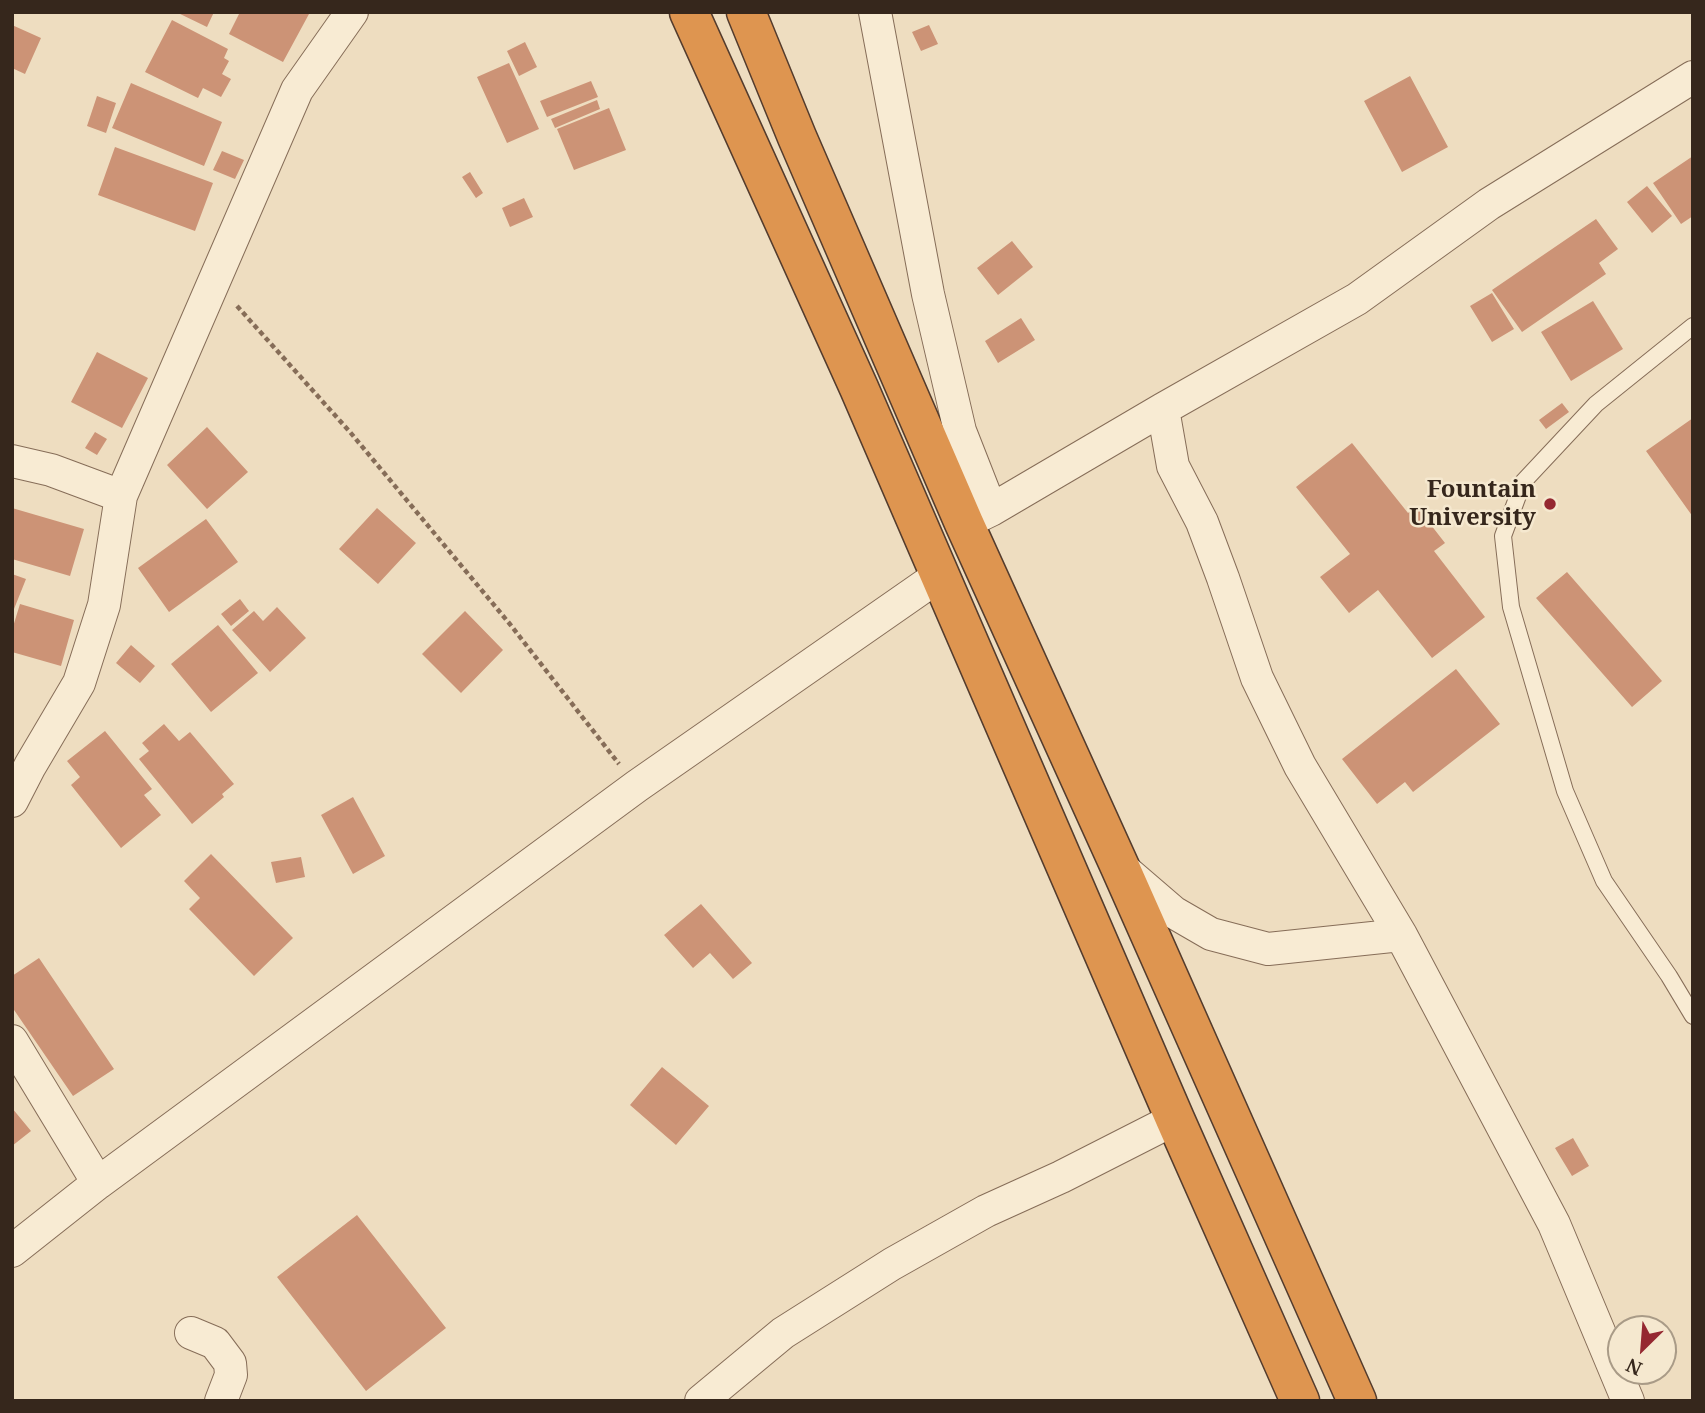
<!DOCTYPE html>
<style>
body{margin:0}
#map{position:relative;width:1705px;height:1413px;overflow:hidden;background:#eeddc0;font-family:"Noto Serif",serif}
canvas{display:block}
.frame{position:absolute;inset:0;border:14px solid #36271c;pointer-events:none}
.north{position:absolute;left:1607px;top:1315px;width:70px;height:70px;box-sizing:border-box;background:#f5e8cf;border:2px solid #a99b87;border-radius:50%;rotate:205deg;font-size:19px;font-weight:700;line-height:28px;text-align:center;color:#36271c}
.north::after{content:'';display:block;margin:auto;width:24px;height:32px;background:#952831;clip-path:polygon(50% 0,100% 100%,50% 72%,0 100%)}
</style>
<div id="map">
<canvas width="1705" height="1413"></canvas>
<div class="frame"></div>
<div class="north">N</div>
</div>
<script>
const c = document.querySelector('canvas').getContext('2d');
c.lineJoin = 'round';
function paint(path, color) { c.fillStyle = color; c.fill(path, 'evenodd'); }
const shape = rows => new Path2D(rows.map(r => 'M' + r).join(''));
function stroke(path, color, width, dash) { c.strokeStyle = color; c.lineWidth = width; c.lineCap = dash ? 'butt' : 'round'; c.setLineDash(dash || []); c.stroke(path); }
function drawText(font, color, halo, rows, align = 'center') {
  c.font = font + ' "Noto Serif",serif'; c.lineWidth = 5; c.setLineDash([]); c.textBaseline = 'middle'; c.strokeStyle = halo; c.fillStyle = color; for (const [text, x, y, turn = 0] of rows) {
    c.save(); c.translate(x, y); c.rotate((+turn || 0) * Math.PI / 180); c.textAlign = isNaN(turn) ? turn : align; if (halo) c.strokeText(text, 0, 0); c.fillText(text, 0, 0); c.restore();
  }
}
paint(shape([
 [176,12,214,12,207,27],
 [240,12,304,12,309,14,283,62,229,34],
 [172,20,228,49,224,58,229,61,222,74,231,79,221,97,203,88,198,98,145,72],
 [12,25,41,38,25,74,12,68],
 [929,25,938,44,921,51,912,32],
 [525,42,537,67,519,76,507,51],
 [509,63,539,129,507,143,477,77],
 [1410,76,1448,147,1402,172,1364,101],
 [591,81,598,97,547,117,540,101],
 [131,83,222,122,204,166,112,128],
 [97,96,116,103,106,133,87,126],
 [597,100,600,109,555,128,551,119],
 [609,108,626,150,574,170,557,129],
 [115,147,213,183,195,231,98,195],
 [222,151,244,160,235,179,213,170],
 [1693,156,1693,216,1681,224,1653,183],
 [470,172,483,193,476,198,462,177],
 [1647,186,1672,216,1652,233,1627,202],
 [524,198,533,217,510,227,502,208],
 [1596,219,1618,249,1599,263,1606,274,1522,332,1492,290],
 [1012,241,1033,267,998,295,977,268],
 [1492,293,1514,329,1492,342,1470,306],
 [1593,301,1623,349,1571,381,1541,332],
 [1021,318,1035,340,998,363,985,341],
 [97,352,148,378,122,428,71,402],
 [1562,403,1569,412,1546,429,1539,420],
 [1693,418,1693,517,1646,451],
 [207,427,248,472,207,509,167,465],
 [95,432,107,439,97,455,85,448],
 [1352,443,1408,513,1417,507,1445,543,1434,551,1485,617,1432,658,1378,590,1349,613,1320,577,1350,554,1296,487],
 [12,508,84,529,70,576,12,559],
 [377,508,416,543,378,584,339,549],
 [206,519,238,562,169,612,138,568],
 [1567,572,1662,681,1632,707,1536,598],
 [12,574,26,579,12,614],
 [240,599,249,611,231,626,221,614],
 [20,604,74,620,61,666,12,652,12,630],
 [277,607,306,638,270,672,232,630,254,611,263,621],
 [465,611,503,650,461,693,422,654],
 [218,625,258,673,211,712,171,664],
 [131,645,155,666,140,683,116,663],
 [1456,669,1500,724,1413,792,1405,782,1377,804,1342,759],
 [164,724,179,741,190,732,234,784,222,794,224,797,192,824,139,759,149,751,142,743],
 [105,731,152,789,144,795,161,815,121,848,71,785,80,777,67,761],
 [353,797,385,856,353,874,321,815],
 [211,854,293,938,254,976,189,909,200,898,184,881],
 [301,857,305,877,276,883,271,862],
 [701,904,752,963,733,979,710,953,693,968,664,935],
 [39,958,114,1069,73,1096,12,1007,12,976],
 [662,1067,709,1106,676,1145,630,1105],
 [12,1108,31,1131,12,1146],
 [1573,1138,1589,1166,1572,1176,1555,1148],
 [357,1215,446,1328,366,1391,277,1277]
]), '#cc9376');
const lane = shape([
 [1693,326,1596,404,1523,482,1503,536,1511,607,1565,791,1604,881,1669,976,1693,1016]
]);
const street = shape([
 [875,12,928,294,960,431,991,510],
 [1163,409,1173,466,1202,522,1223,578,1257,678,1300,766,1401,935,1554,1224,1628,1401],
 [12,461,51,470,121,496,297,90,352,12],
 [964,523,991,510,1163,409,1357,299,1489,204,1693,77],
 [12,801,30,766,79,683,104,605,121,496],
 [1123,869,1173,912,1211,934,1268,949,1401,935],
 [12,1041,98,1183],
 [12,1251,98,1183,637,786,940,575],
 [191,1333,215,1343,230,1363,231,1375,221,1401],
 [701,1401,783,1333,892,1264,986,1211,1061,1177,1175,1119]
]);
const highway = shape([
 [689,12,859,388,1175,1119,1300,1401],
 [746,12,797,137,964,523,1120,867,1357,1401]
]);
stroke(lane, '#866d58', 18);
stroke(street, '#866d58', 34);
stroke(highway, '#543c2d', 41);
stroke(shape([
 [237,306,350,432,509,623,619,764]
]), '#866d58', 4.5, [5, 3.5]);
stroke(lane, '#f8ebd3', 16);
stroke(street, '#f8ebd3', 32);
stroke(highway, '#de9550', 38);
for (const [x, y, r, color] of [
 [1550,504,7,"#952831"]
]) { const dot = new Path2D(); dot.arc(x, y, r, 0, 2 * Math.PI); c.fillStyle = color; c.fill(dot); stroke(dot, '#f5e8cf', 2.5); }
drawText('bold 24px', '#36271c', '#f5e8cf', [
 ["Fountain",1536,490],
 ["University",1536,518]
], 'right');
</script>
